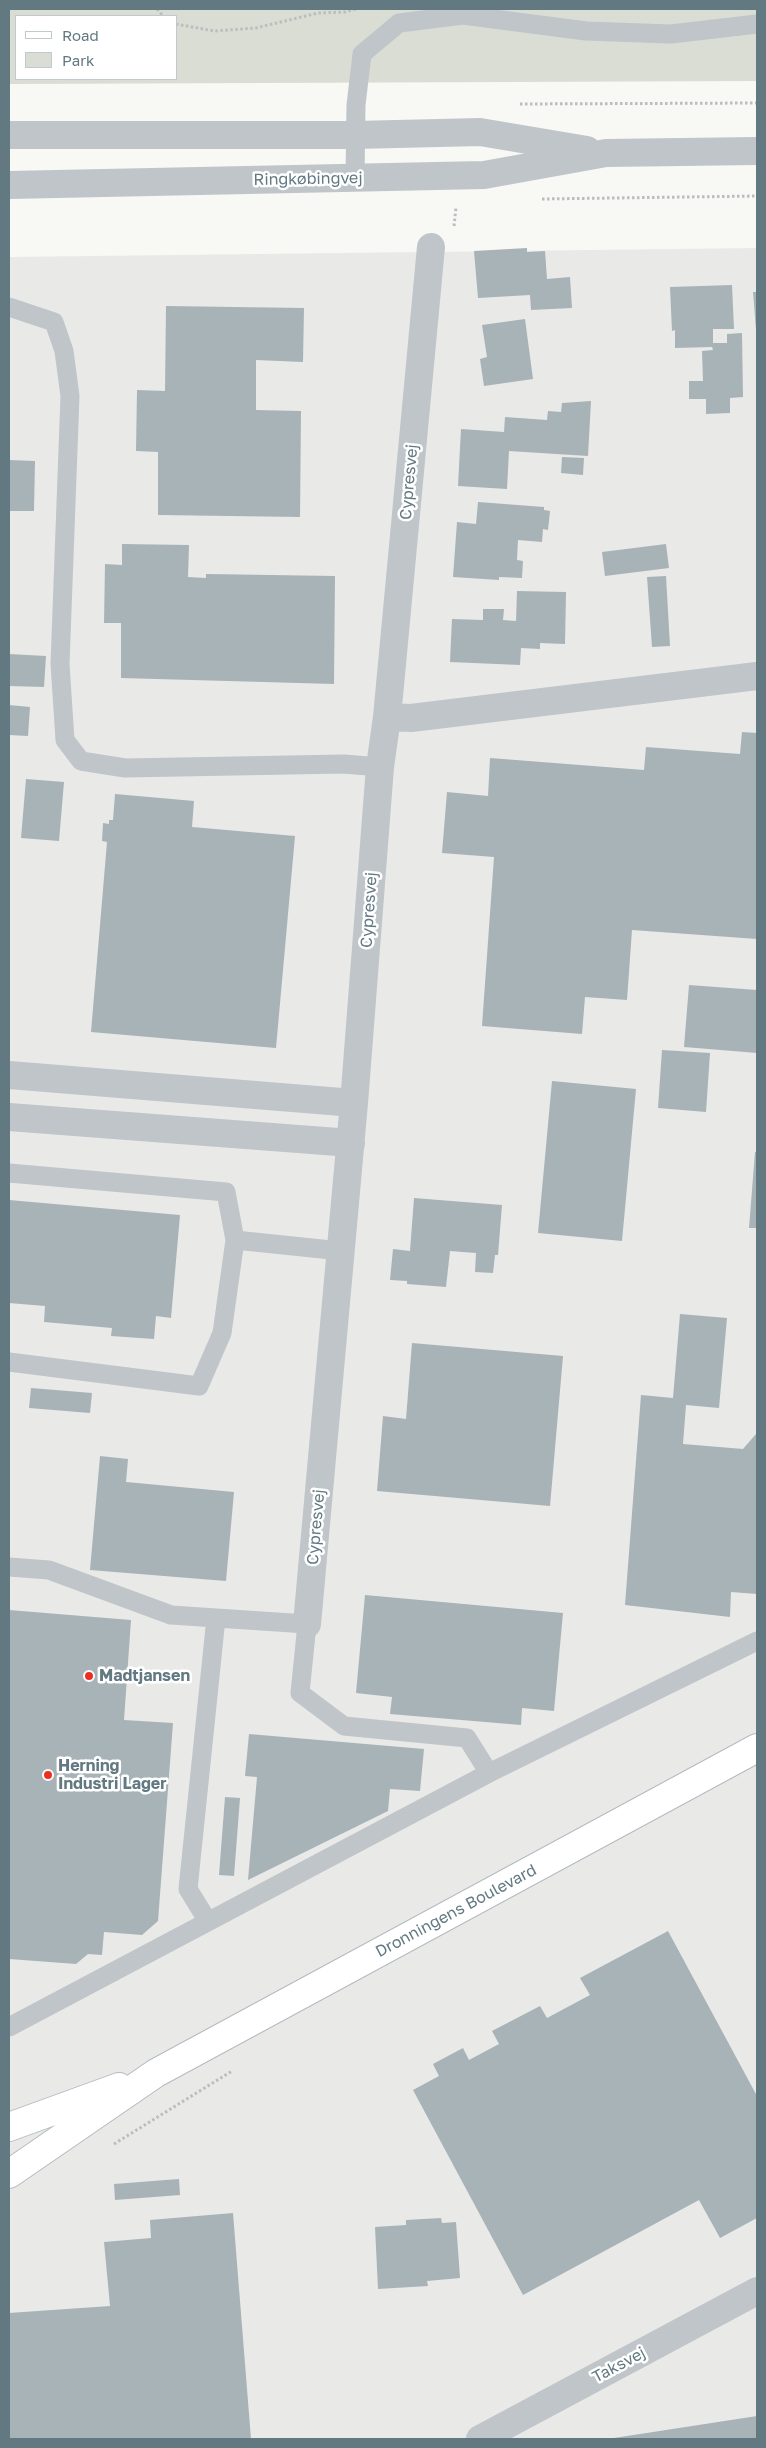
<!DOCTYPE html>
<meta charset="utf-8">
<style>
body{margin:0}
#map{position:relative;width:766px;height:2448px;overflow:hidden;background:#f8f8f5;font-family:"Golos Text",sans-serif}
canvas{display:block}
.frame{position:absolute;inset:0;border:10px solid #627982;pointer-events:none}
.legend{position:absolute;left:15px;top:15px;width:162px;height:65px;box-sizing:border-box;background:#fff;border:1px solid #c0c9cd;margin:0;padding:6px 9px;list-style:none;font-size:15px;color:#627982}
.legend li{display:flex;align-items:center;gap:10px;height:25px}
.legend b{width:25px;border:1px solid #c0c9cd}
</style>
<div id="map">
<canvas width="766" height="2448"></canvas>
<div class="frame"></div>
<ul class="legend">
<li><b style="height:6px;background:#fff"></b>Road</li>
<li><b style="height:14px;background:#d9ddd4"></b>Park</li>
</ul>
</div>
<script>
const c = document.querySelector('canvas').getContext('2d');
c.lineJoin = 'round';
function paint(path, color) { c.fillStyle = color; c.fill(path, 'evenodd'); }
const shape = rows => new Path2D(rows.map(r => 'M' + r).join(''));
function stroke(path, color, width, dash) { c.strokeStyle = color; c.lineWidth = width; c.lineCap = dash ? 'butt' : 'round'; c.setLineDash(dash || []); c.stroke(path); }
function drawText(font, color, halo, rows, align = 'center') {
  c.font = font + ' "Golos Text",sans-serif'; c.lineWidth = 5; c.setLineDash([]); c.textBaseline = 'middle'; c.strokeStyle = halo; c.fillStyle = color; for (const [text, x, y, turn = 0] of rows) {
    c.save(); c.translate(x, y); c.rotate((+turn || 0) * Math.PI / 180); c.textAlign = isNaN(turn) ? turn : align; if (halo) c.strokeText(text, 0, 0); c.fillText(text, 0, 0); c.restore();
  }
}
paint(shape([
 [757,248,757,2439,9,2439,9,257]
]), '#e9e9e8');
paint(shape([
 [9,9,757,9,757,81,9,84],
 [16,16,176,16,176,79,16,79]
]), '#d9ddd4');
paint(shape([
 [527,248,527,252,545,251,547,279,570,277,572,308,531,310,530,295,478,298,474,251],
 [732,285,734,329,713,329,713,343,727,343,727,334,742,333,743,397,730,398,730,413,706,414,706,399,689,399,689,381,703,381,702,351,713,350,712,347,675,348,675,330,672,331,670,287],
 [753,292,757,292,757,330,756,330],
 [166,306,304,308,303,362,256,360,256,410,301,411,300,517,158,515,158,452,136,451,137,390,165,391],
 [525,319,533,379,484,386,480,359,487,357,482,325],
 [591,401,588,456,509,451,507,489,458,486,461,429,504,432,505,417,547,420,548,411,561,412,562,403],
 [562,457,584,458,583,475,561,473],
 [9,460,35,461,34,511,9,511],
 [478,502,544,507,544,510,550,511,548,530,543,529,542,542,518,540,517,560,523,561,522,578,499,577,499,580,453,577,457,522,476,524],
 [122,544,189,545,188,577,206,578,206,574,335,576,334,684,121,678,121,623,104,623,105,564,122,565],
 [666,544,669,568,605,576,602,552],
 [666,576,670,646,652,647,647,577],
 [517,591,566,592,565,644,540,643,540,649,521,648,520,665,450,662,452,619,483,620,483,609,504,609,503,620,516,621],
 [9,654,46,656,44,687,9,686],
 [9,705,30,707,28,736,9,735],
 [742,732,757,733,757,939,632,930,627,1000,585,997,582,1034,482,1026,494,857,442,853,447,792,488,796,490,758,644,770,646,747,740,754],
 [26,779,64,782,59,841,21,838],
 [115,794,194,801,192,827,295,836,276,1048,91,1032,107,842,102,841,103,823,109,824,109,820,113,820],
 [689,985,757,990,757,1053,684,1047],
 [662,1050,710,1053,706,1112,658,1108],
 [552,1081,636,1089,622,1241,538,1233],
 [755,1152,757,1152,757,1228,749,1228],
 [414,1198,502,1205,498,1255,495,1255,493,1273,475,1272,476,1253,450,1251,446,1287,407,1284,407,1281,390,1280,393,1249,410,1251],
 [9,1200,180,1215,171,1318,156,1316,154,1339,111,1336,112,1328,44,1322,45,1306,9,1303],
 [680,1314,727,1318,719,1408,686,1405,683,1444,743,1449,756,1434,757,1434,757,1594,731,1592,730,1617,625,1605,641,1395,673,1398],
 [412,1343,563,1356,550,1506,377,1491,383,1416,406,1419],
 [31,1388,92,1393,90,1413,29,1408],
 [100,1456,128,1459,126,1482,234,1492,226,1581,90,1570],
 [365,1595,563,1613,554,1711,522,1708,521,1725,390,1714,392,1697,356,1693],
 [9,1610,131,1620,124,1720,173,1723,158,1921,142,1935,104,1932,102,1955,88,1954,76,1964,9,1959],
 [249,1734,424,1749,420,1791,390,1789,388,1811,248,1880,257,1777,245,1776],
 [225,1797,240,1798,234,1876,219,1875],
 [668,1931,757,2096,757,2218,720,2238,699,2200,523,2295,413,2090,439,2076,433,2064,463,2048,469,2060,499,2044,492,2031,540,2006,547,2018,590,1995,580,1978],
 [179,2179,180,2195,115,2200,114,2184],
 [233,2213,251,2439,9,2439,9,2313,110,2306,104,2242,151,2238,150,2220],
 [441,2218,442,2223,456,2222,460,2278,427,2281,428,2286,378,2289,375,2227,406,2225,406,2220],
 [757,2416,757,2439,614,2439,614,2438]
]), '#a8b3b7');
const secondary = shape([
 [9,2127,119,2087],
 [9,2174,156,2073,757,1748]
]);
stroke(secondary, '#b3bbbf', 30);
stroke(shape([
 [157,9,163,16],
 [176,24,214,31,256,28,318,13,345,12,356,9],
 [520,104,757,103],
 [542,199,757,196],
 [454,226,456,207],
 [114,2144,232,2071]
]), '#b9bec0', 3, [2.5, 2.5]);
stroke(shape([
 [355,178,356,105,362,54,399,23,463,15,586,31,671,34,757,24],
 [9,307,54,322,64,351,70,396,60,664,65,740,81,761,125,768,344,764,380,767],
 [9,1173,226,1192,235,1240,222,1333,199,1386,9,1362],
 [235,1240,341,1251],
 [9,1567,49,1570,171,1615,307,1624,300,1693,344,1726,467,1738,489,1773],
 [207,1920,188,1889,216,1618],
 [9,2027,489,1773,757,1641]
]), '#bfc5c8', 19);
stroke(shape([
 [9,135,355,135,480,132,587,150],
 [9,185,484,175,606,153,757,151],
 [387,717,431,247],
 [9,1075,354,1103],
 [9,1117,351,1143],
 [307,1624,354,1103,380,767,387,717,411,718,757,676],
 [480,2439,757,2291]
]), '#bfc5c8', 28);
stroke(secondary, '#fff', 28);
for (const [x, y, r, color] of [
 [89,1676,5,"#eb3022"],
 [48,1775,5,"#eb3022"]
]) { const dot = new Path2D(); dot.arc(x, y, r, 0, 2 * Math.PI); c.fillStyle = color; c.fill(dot); stroke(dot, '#fff', 2); }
drawText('16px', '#627982', '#fff', [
 ["Ringkøbingvej",308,179,-1],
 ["Cypresvej",409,482,-85],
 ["Cypresvej",369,910,-86],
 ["Cypresvej",316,1527,-85],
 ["Dronningens Boulevard",456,1911,-28],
 ["Taksvej",619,2365,-28]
]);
drawText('bold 16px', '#627982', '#fff', [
 ["Madtjansen",99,1676],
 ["Herning",58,1766],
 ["Industri Lager",58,1784]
], 'left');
</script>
